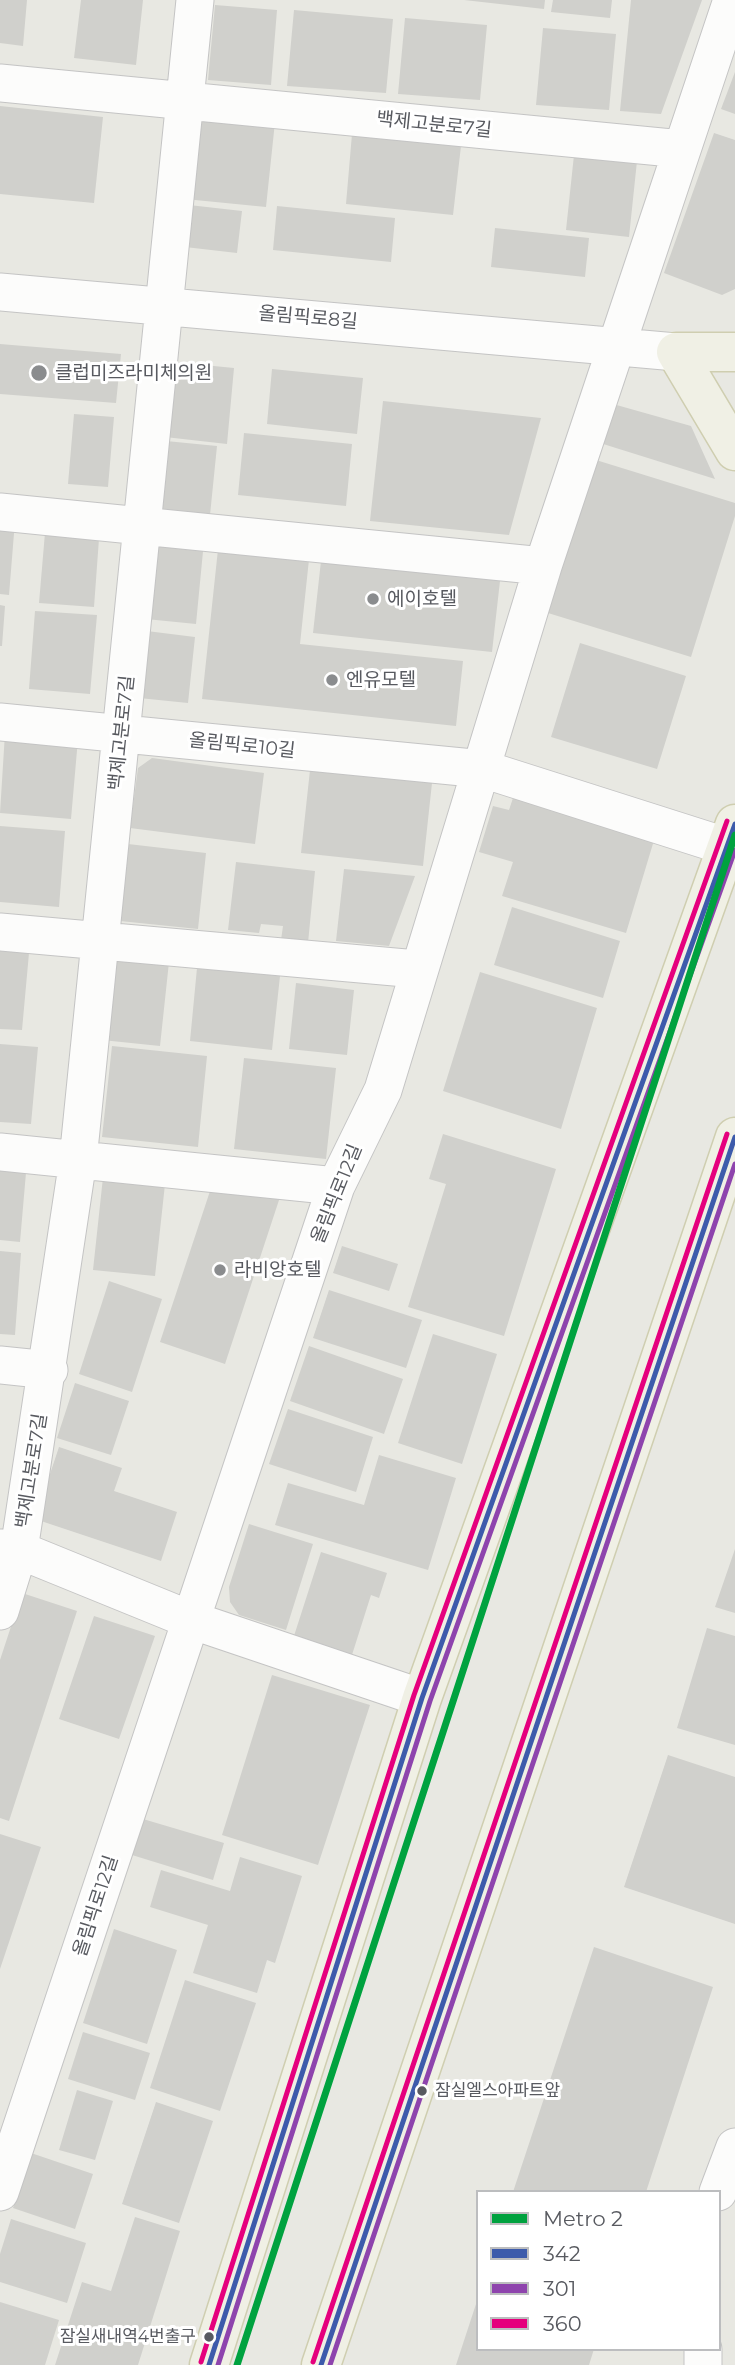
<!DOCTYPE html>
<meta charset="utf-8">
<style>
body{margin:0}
#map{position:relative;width:735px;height:2365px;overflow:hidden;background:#e8e8e2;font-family:Montserrat,sans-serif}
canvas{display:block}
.legend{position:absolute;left:476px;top:2190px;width:245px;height:161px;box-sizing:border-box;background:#fff;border:2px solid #bcbdbf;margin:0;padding:9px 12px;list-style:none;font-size:21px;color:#585a60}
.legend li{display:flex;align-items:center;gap:14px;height:35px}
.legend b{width:35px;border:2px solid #bcbdbf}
</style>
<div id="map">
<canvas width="735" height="2365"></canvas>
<ul class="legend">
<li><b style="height:9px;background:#00a23f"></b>Metro 2</li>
<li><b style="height:9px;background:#3d5bab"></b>342</li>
<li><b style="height:9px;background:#8e44ad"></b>301</li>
<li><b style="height:9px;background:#e5007d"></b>360</li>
</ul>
</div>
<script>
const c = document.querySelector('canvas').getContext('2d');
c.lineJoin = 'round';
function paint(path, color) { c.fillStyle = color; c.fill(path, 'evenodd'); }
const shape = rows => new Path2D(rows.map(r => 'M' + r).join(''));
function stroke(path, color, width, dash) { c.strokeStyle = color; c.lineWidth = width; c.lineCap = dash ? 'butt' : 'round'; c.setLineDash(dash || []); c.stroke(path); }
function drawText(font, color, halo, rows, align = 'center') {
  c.font = font + ' Montserrat,"Noto Sans KR",sans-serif'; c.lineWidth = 6; c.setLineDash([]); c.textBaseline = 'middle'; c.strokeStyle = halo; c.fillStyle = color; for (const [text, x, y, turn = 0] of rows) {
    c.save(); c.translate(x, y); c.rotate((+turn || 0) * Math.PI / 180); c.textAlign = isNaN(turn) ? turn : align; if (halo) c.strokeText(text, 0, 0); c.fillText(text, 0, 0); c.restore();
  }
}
paint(shape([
 [0,0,27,0,23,46,0,43],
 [81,0,143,0,136,65,74,58],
 [464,0,545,0,544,9],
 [553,0,612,0,610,18,551,12],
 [631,0,702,0,661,114,620,111],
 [215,5,277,10,271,85,208,80],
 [294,10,393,19,386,93,287,86],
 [405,18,487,25,480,100,398,94],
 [543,28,616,34,609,110,536,105],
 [735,72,735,114,721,109],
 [0,106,103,117,94,203,0,194],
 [194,113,275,122,266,207,185,199],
 [714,133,735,140,735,289,722,295,664,273],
 [352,134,461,146,453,215,346,204],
 [574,155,637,161,629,237,566,230],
 [189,205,242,211,237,253,185,247],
 [277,206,395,218,391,262,273,250],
 [495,228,589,238,585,277,491,267],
 [0,344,121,354,116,403,0,394],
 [173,362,234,368,227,444,165,437],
 [272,369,363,378,357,434,267,424],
 [383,401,541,418,509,535,370,521],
 [613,404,691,426,715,479,600,443],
 [74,414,114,417,108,487,68,484],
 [244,433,352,444,346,506,238,495],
 [166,441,217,446,210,515,159,509],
 [596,460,735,503,735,516,691,657,548,613],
 [0,520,15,521,9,595,0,594],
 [46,521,100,525,94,607,39,603],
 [155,536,204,541,196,624,146,619],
 [219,540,310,550,300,644,463,661,456,726,202,699],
 [322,552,501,572,492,652,313,633],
 [0,605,5,606,2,646,0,646],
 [35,611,97,615,90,694,29,689],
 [147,631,195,637,188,703,139,698],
 [580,643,686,676,657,769,551,737],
 [5,733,78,739,71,819,0,813],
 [152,758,264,773,255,844,130,828,138,768],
 [310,770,432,783,423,866,301,853],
 [514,795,655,837,626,933,502,896,513,862,479,852,493,806,509,810],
 [0,826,65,831,59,907,0,902],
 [128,844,206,853,198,929,120,921],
 [236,862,315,871,308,943,281,940,283,926,261,924,259,933,228,930],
 [344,869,415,876,389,946,336,941],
 [512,907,620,941,603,998,494,965],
 [0,951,29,953,22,1030,0,1029],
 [111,956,169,962,160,1046,102,1040],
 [197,968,280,976,272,1050,190,1041],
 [480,972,597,1008,561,1129,443,1091],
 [296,983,354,990,347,1055,289,1049],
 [0,1044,38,1047,31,1124,0,1122],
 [112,1046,207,1056,198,1147,102,1137],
 [244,1058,336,1068,326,1159,234,1149],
 [443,1134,556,1169,504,1336,408,1307,446,1184,429,1179],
 [0,1159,27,1161,20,1242,0,1240],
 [104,1168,166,1175,155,1276,93,1270],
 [215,1176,280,1197,225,1364,160,1342],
 [342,1246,398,1264,389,1291,333,1273],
 [0,1251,21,1253,15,1335,0,1334],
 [109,1281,162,1299,132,1392,79,1374],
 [329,1290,422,1320,406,1368,313,1338],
 [433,1334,497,1354,462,1464,398,1443],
 [309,1346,403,1379,384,1434,290,1401],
 [75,1383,129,1401,111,1455,57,1438],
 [288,1409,373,1437,356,1492,269,1464],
 [59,1447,122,1468,114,1491,177,1512,161,1561,35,1519],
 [379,1455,456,1478,428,1570,275,1525,288,1483,364,1505],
 [249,1524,313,1544,286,1630,239,1615,230,1602,229,1587],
 [735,1549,735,1613,715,1607],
 [321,1552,387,1573,379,1598,371,1595,351,1658,293,1639],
 [22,1593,77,1611,9,1821,0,1818,0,1660],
 [94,1616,155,1636,119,1739,59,1719],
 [707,1628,735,1636,735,1745,677,1728],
 [272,1675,370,1705,318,1865,222,1835],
 [668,1755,735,1777,735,1924,624,1887],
 [143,1819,224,1843,213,1880,132,1855],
 [0,1834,41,1847,0,1969],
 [240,1857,302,1876,275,1963,267,1960,257,1993,193,1973,208,1925,150,1907,161,1870,230,1891],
 [114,1929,177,1950,147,2044,83,2023],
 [594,1947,713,1987,646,2192,513,2192],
 [185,1980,256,2003,220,2111,150,2088],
 [83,2032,150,2053,135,2100,68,2079],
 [77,2090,113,2101,95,2160,59,2150],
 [156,2102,213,2121,179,2223,122,2204],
 [31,2153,93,2174,75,2229,13,2208],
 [135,2217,180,2231,138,2365,55,2365,82,2282,111,2291],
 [11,2219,86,2243,67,2303,0,2282,0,2254],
 [477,2301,478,2349,594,2349,589,2365,456,2365],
 [0,2302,59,2320,45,2365,0,2365]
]), '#d0d0cc');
const minor = shape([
 [0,83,682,149],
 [0,292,676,352],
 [0,512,543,566],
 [0,722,483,769,728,847],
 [0,932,417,969],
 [0,1152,336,1186],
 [0,1365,49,1370],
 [0,1548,19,1550,191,1620,422,1698],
 [0,1611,19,1550,78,1160,195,0],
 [0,2192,336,1186,383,1090,543,566,732,0],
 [718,2192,735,2147],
 [703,2365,703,2349]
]);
const major = shape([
 [676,352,735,451],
 [676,352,735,352],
 [209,2365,422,1698,735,824],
 [321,2365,735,1137]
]);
stroke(minor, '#c4c4c4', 39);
stroke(major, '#cfceb0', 41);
stroke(minor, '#fcfcfb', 37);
stroke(major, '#f0f0e5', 38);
stroke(shape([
 [209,2365,422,1698,735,824],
 [321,2365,735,1137]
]), '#3d5bab', 5);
stroke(shape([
 [218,2365,430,1701,735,850],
 [330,2365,735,1164]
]), '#8e44ad', 5);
stroke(shape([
 [201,2362,414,1695,727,821],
 [313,2362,727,1134]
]), '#e5007d', 5);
stroke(shape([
 [237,2365,735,835]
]), '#00a23f', 7);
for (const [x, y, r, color] of [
 [39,373,9,"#8a8c8e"],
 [373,599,7,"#8a8c8e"],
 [332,680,7,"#8a8c8e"],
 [220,1270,7,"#8a8c8e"],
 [422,2091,6,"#585a60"],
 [209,2337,6,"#585a60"]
]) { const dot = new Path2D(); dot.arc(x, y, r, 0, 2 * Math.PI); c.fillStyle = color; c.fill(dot); stroke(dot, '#fff', 2.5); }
drawText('17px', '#585a60', '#fff', [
 ["잠실엘스아파트앞",435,2091],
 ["잠실새내역4번출구",196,2337,"right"]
], 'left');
drawText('19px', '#585a60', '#fff', [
 ["백제고분로7길",434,125,6],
 ["올림픽로8길",308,318,5],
 ["백제고분로7길",122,733,-84],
 ["올림픽로10길",242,746,6],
 ["올림픽로12길",337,1194,-68],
 ["백제고분로7길",32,1471,-81],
 ["올림픽로12길",96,1906,-72]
]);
drawText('19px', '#585a60', '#fff', [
 ["클럽미즈라미체의원",55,373],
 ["에이호텔",387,599],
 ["엔유모텔",346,680],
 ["라비앙호텔",234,1270]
], 'left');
</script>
